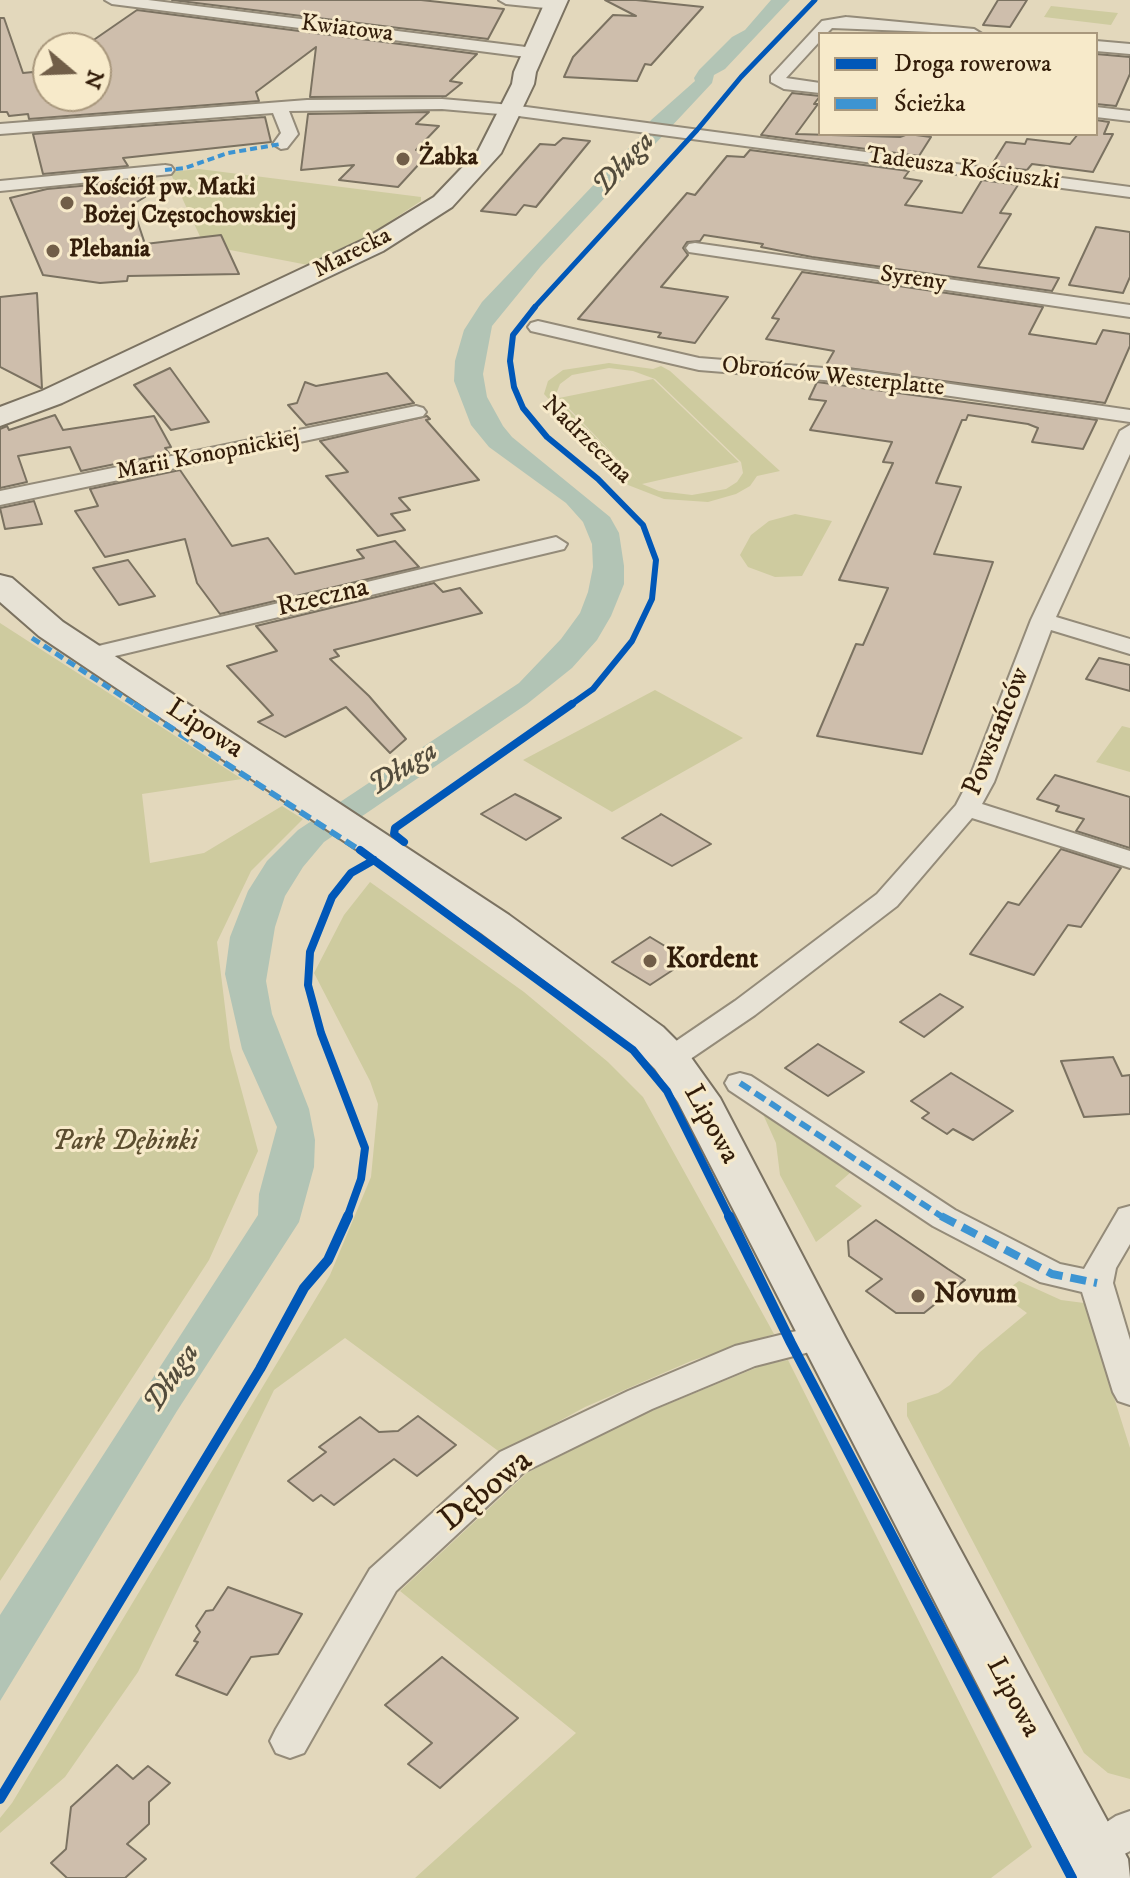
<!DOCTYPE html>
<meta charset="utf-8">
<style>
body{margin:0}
#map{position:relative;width:1130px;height:1878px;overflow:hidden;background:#e3d8bc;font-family:"IM FELL DW Pica",serif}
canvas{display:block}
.legend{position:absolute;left:818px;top:32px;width:280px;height:104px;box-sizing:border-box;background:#f7eaca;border:2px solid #a9987d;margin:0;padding:10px 14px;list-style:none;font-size:24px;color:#331d0a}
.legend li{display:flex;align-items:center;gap:16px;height:40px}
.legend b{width:40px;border:2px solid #a9987d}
.north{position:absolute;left:32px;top:32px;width:80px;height:80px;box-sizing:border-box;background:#f7eaca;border:2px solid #a9987d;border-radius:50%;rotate:109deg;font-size:22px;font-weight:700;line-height:32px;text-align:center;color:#331d0a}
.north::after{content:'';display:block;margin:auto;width:28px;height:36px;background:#715e48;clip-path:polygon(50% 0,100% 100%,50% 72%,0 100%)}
</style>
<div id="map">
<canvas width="1130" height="1878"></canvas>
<ul class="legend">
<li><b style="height:10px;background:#0057b8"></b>Droga rowerowa</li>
<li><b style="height:10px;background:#3d94d2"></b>Ścieżka</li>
</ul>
<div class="north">N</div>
</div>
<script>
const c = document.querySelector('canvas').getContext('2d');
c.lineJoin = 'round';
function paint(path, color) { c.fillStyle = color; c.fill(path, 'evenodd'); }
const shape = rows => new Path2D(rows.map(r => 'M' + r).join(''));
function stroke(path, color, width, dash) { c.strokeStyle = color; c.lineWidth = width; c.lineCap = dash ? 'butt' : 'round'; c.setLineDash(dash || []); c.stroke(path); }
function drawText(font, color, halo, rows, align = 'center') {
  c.font = font + ' "IM FELL DW Pica",serif'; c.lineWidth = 6; c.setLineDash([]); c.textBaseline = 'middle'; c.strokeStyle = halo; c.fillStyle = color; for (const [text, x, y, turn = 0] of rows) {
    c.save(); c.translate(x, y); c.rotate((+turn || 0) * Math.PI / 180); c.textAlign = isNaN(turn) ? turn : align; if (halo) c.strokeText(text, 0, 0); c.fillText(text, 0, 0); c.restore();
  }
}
paint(shape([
 [1051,6,1118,13,1111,25,1044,17],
 [199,169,421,197,421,201,368,236,308,265,204,245,170,172],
 [609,363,653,369,661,366,670,371,780,471,757,476,750,486,736,494,708,502,664,499,628,485,544,394,548,381,563,370],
 [609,368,633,371,655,379,741,462,743,473,737,482,726,489,692,495,659,491,642,484,739,462,653,379,559,398,641,483,557,398,556,394,560,384,572,375],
 [795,514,832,521,802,576,775,577,748,567,740,555,751,535,769,521],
 [0,623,242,779,142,794,150,863,204,853,282,806,303,819,251,871,217,942,230,1048,258,1151,209,1260,0,1581],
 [655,690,743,738,612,812,523,760],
 [1122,726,1130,728,1130,772,1096,762],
 [370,882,524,992,608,1062,643,1097,774,1334,691,1361,585,1407,501,1453,345,1338,274,1390,138,1672,65,1777,0,1833,0,1818,12,1803,330,1275,371,1177,378,1104,370,1081,314,973,344,915],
 [762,1112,851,1172,835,1186,862,1206,816,1242,780,1175,776,1143],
 [1019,1281,1061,1300,1084,1303,1130,1448,1130,1779,1108,1773,1084,1753,907,1416,907,1403,938,1393,950,1385,980,1352,1027,1313,1001,1294],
 [788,1360,1032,1847,991,1878,415,1878,576,1733,400,1591,527,1473,634,1418,763,1365]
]), '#cecb9f');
paint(shape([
 [771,0,790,0,725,69,714,75,712,83,541,266,492,326,483,374,487,397,503,426,512,437,610,517,619,533,624,566,624,584,611,616,597,640,572,668,527,704,324,842,303,867,285,896,275,927,266,981,272,1014,309,1109,315,1140,314,1167,299,1222,177,1411,0,1701,0,1615,258,1215,259,1194,277,1127,242,1049,225,974,230,937,248,891,267,861,298,830,519,683,561,639,580,613,588,592,593,567,592,544,583,522,566,503,489,447,471,425,454,381,455,361,464,330,482,302,643,133,651,120,695,81,694,78,699,70,732,37,745,30]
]), '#b2c4b5');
const building = shape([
 [172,0,421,0,504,9,488,39,172,0],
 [605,0,636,0,703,7,651,65,645,64,637,81,564,77,573,57,613,15,636,16,605,0],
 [998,0,1027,0,1010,27,983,25,998,0],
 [137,10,477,54,450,81,462,83,446,96,310,97,316,47,256,92,259,101,29,119,28,114,9,116,7,112,0,112,0,18,4,18,23,73,33,72,36,80,48,72,48,96,96,96,96,48,82,48,137,10],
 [1096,54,1130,57,1130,74,1116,106,1096,104,1096,54],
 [792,93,820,96,814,104,818,104,796,134,900,137,908,134,931,137,919,156,761,135,792,93],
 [429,112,416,124,439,126,416,150,431,151,398,187,339,180,354,165,301,170,308,114,429,112],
 [265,117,271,142,123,158,128,166,43,174,33,134,265,117],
 [1096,120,1109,122,1104,134,1113,134,1093,172,1032,164,1027,170,991,166,1006,142,1025,144,1027,139,1070,144,1078,134,1096,134,1096,120],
 [563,138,590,141,536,207,524,205,516,215,481,211,540,144,555,145,563,138],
 [750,150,909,171,904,178,922,181,905,205,962,213,982,180,1018,185,1000,213,1011,214,978,267,1059,278,1052,291,812,257,761,247,763,244,704,235,700,241,687,242,683,248,688,255,661,287,728,297,695,343,658,337,661,333,578,319,687,193,695,195,727,156,744,157,750,150],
 [136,181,145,197,132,205,145,244,221,235,239,274,128,276,127,281,100,283,43,275,10,198,47,189,136,181],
 [1096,227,1130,232,1130,277,1123,293,1069,285,1096,227],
 [802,272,1043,307,1029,334,1096,344,1103,330,1130,334,1130,346,1105,403,826,365,834,351,766,339,779,319,772,318,802,272],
 [37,293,42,388,41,388,0,367,0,297,37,293],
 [170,368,209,422,171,430,134,385,170,368],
 [387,373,414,403,306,425,288,405,297,403,305,382,316,386,387,373],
 [817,382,1097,420,1083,449,1032,442,1038,428,1028,424,968,415,966,420,962,420,936,483,961,487,934,554,993,562,922,754,817,736,856,644,863,645,888,588,839,580,893,463,883,462,892,442,810,430,826,401,809,399,817,382],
 [55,415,63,430,154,416,171,447,165,448,169,453,81,471,70,447,18,456,27,482,0,488,0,429,7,426,9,430,55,415],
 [427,416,430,419,426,420,479,480,399,498,410,510,391,514,405,530,378,536,326,476,348,472,320,441,427,416],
 [180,470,232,546,268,538,295,574,364,558,357,550,395,541,419,567,220,614,197,583,185,539,105,557,75,511,98,506,90,489,180,470],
 [34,501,42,524,5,529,0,508,34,501],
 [128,560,155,596,119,605,93,568,128,560],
 [434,583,443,592,460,588,482,613,334,650,339,656,330,659,369,696,406,739,390,753,346,707,285,737,258,722,273,715,227,666,277,651,256,626,434,583],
 [1099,658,1130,665,1130,691,1086,679,1099,658],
 [1055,775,1130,797,1130,848,1076,831,1084,819,1056,811,1059,806,1037,799,1055,775],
 [515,794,525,799,561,818,526,840,481,814,515,794],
 [660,815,661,814,711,844,672,866,622,838,660,815],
 [1061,849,1121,868,1081,927,1068,925,1034,975,970,954,1008,902,1019,905,1061,849],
 [650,937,688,960,650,985,612,962,650,937],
 [940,994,963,1007,924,1037,900,1022,940,994],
 [818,1044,864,1072,828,1096,785,1068,818,1044],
 [1113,1057,1122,1076,1130,1075,1130,1114,1084,1117,1061,1061,1113,1057],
 [951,1073,1013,1111,973,1140,953,1129,947,1134,922,1118,929,1113,911,1101,951,1073],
 [876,1220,948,1269,965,1280,924,1313,896,1313,866,1291,882,1279,849,1256,848,1241,876,1220],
 [418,1416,456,1445,417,1476,394,1459,334,1505,321,1495,313,1501,288,1481,326,1452,319,1447,360,1417,379,1432,398,1431,418,1416],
 [228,1587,302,1614,278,1654,251,1657,227,1695,176,1675,198,1642,194,1641,200,1632,196,1626,206,1611,213,1610,228,1587],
 [442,1657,518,1718,440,1788,408,1764,432,1743,385,1705,442,1657],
 [117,1765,133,1779,148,1766,170,1783,149,1802,149,1824,127,1844,146,1859,125,1878,67,1878,51,1863,66,1849,71,1807,117,1765]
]);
paint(building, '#cebeac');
stroke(building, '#7b7261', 2);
const street = shape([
 [105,0,148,0,534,48,542,53,534,58,112,4,105,0],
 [499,0,550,0,562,5,555,9,506,4,499,0],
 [846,17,974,29,982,34,832,28,826,34,820,34,820,41,786,78,820,83,820,93,784,89,771,82,771,76,822,21,846,17],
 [1096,41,1130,44,1130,54,1096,51,1096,41],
 [442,99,511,105,1130,187,1130,197,511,115,442,109,289,111,298,134,287,148,281,149,273,144,281,133,273,113,0,134,0,124,307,100,442,99],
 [1096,107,1130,111,1130,121,1096,117,1096,107],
 [165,165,171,166,174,170,171,174,0,191,0,181,165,165],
 [695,243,1130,305,1130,317,689,252,686,248,689,244,695,243],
 [538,321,699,358,861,371,1130,410,1130,422,861,383,699,370,531,331,528,327,531,323,538,321],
 [416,406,423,408,426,412,423,416,0,505,0,491,416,406],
 [1130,425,1130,454,1056,617,1130,639,1130,654,1051,630,994,782,982,804,1130,851,1130,868,972,818,897,906,755,1015,680,1066,670,1069,660,1066,655,1059,660,1052,735,1001,877,894,956,805,968,782,1031,620,1120,431,1130,425],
 [556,537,567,544,564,549,90,662,82,660,78,655,82,650,90,648,556,537],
 [740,1073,751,1076,955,1210,1060,1264,1084,1269,1119,1209,1130,1206,1130,1244,1116,1268,1113,1283,1130,1340,1130,1405,1118,1401,1113,1392,1082,1292,1040,1282,933,1226,729,1090,725,1083,729,1076,740,1073],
 [821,1325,833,1328,838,1337,833,1346,755,1366,652,1409,524,1472,396,1591,304,1753,290,1758,276,1753,270,1741,276,1729,370,1569,500,1452,628,1391,735,1346,821,1325],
 [1130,1811,1130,1851,1093,1871,1079,1866,1073,1853,1079,1840,1116,1816,1130,1811]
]);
const secondary = shape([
 [546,0,568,0,536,72,534,84,501,153,452,207,383,251,62,403,0,426,0,407,42,391,365,239,434,197,478,151,512,84,514,72,546,0],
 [0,575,12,578,63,622,509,915,663,1027,685,1049,720,1098,845,1337,1128,1859,1130,1878,1077,1878,678,1102,655,1069,633,1047,481,933,39,636,0,602,0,575]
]);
stroke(street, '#948b79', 4);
stroke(secondary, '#7b7261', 4);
paint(street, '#e7e2d5');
paint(secondary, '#e7e2d5');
stroke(shape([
 [165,170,185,168,228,153,281,144]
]), '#3d94d2', 4, [7, 4]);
stroke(shape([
 [32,638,137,706]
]), '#3d94d2', 5, [9, 5]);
stroke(shape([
 [134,704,364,853],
 [740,1083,944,1218]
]), '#3d94d2', 6, [12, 6]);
stroke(shape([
 [941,1216,1052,1274,1097,1283]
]), '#3d94d2', 8, [16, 8]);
stroke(shape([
 [533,309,697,130,741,77,815,0]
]), '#0057b8', 5);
stroke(shape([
 [535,307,513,335,510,361,514,387,523,408,547,437,598,479,643,525,656,560,652,599,632,641,593,689,569,706]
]), '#0057b8', 6);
stroke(shape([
 [404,842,394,834,395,828,572,704],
 [360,850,633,1050,667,1091,730,1218],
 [347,1218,361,1179,365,1148,321,1033,308,985,310,952,332,897,351,873,374,860]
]), '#0057b8', 8);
stroke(shape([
 [729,1216,791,1343,1072,1878],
 [0,1799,260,1369,304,1288,328,1260,348,1216]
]), '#0057b8', 10);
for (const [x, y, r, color] of [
 [403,159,8,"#715e48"],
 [67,203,8,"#715e48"],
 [53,251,8,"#715e48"],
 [650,961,8,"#715e48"],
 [918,1296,8,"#715e48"]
]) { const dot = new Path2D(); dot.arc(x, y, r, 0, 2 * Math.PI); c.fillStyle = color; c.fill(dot); stroke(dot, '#f7eaca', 3); }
drawText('24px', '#331d0a', '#f7eaca', [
 ["Kwiatowa",347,30,7],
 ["Tadeusza Kościuszki",963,170,8],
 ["Marecka",353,254,-27],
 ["Syreny",913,280,8],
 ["Obrońców Westerplatte",833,378,6],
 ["Nadrzeczna",586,441,44],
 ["Marii Konopnickiej",208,456,-11]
]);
drawText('bold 24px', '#331d0a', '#f7eaca', [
 ["Żabka",419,159],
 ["Kościół pw. Matki",83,189],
 ["Bożej Częstochowskiej",83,217],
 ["Plebania",69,251]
], 'left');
drawText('28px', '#331d0a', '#f7eaca', [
 ["Rzeczna",323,599,-13],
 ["Lipowa",204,730,33],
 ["Powstańców",998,732,-68],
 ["Lipowa",710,1125,61],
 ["Lipowa",1012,1698,62]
]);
drawText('bold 28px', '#331d0a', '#f7eaca', [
 ["Kordent",666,961],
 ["Novum",934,1296]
], 'left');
drawText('italic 28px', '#5c4e30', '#f7eaca', [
 ["Park Dębinki",125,1143]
]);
drawText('italic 30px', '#534c3c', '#f7eaca', [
 ["Długa",625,165,-47],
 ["Długa",404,770,-32],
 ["Długa",173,1379,-56]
]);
drawText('34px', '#331d0a', '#f7eaca', [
 ["Dębowa",487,1492,-39]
]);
</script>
